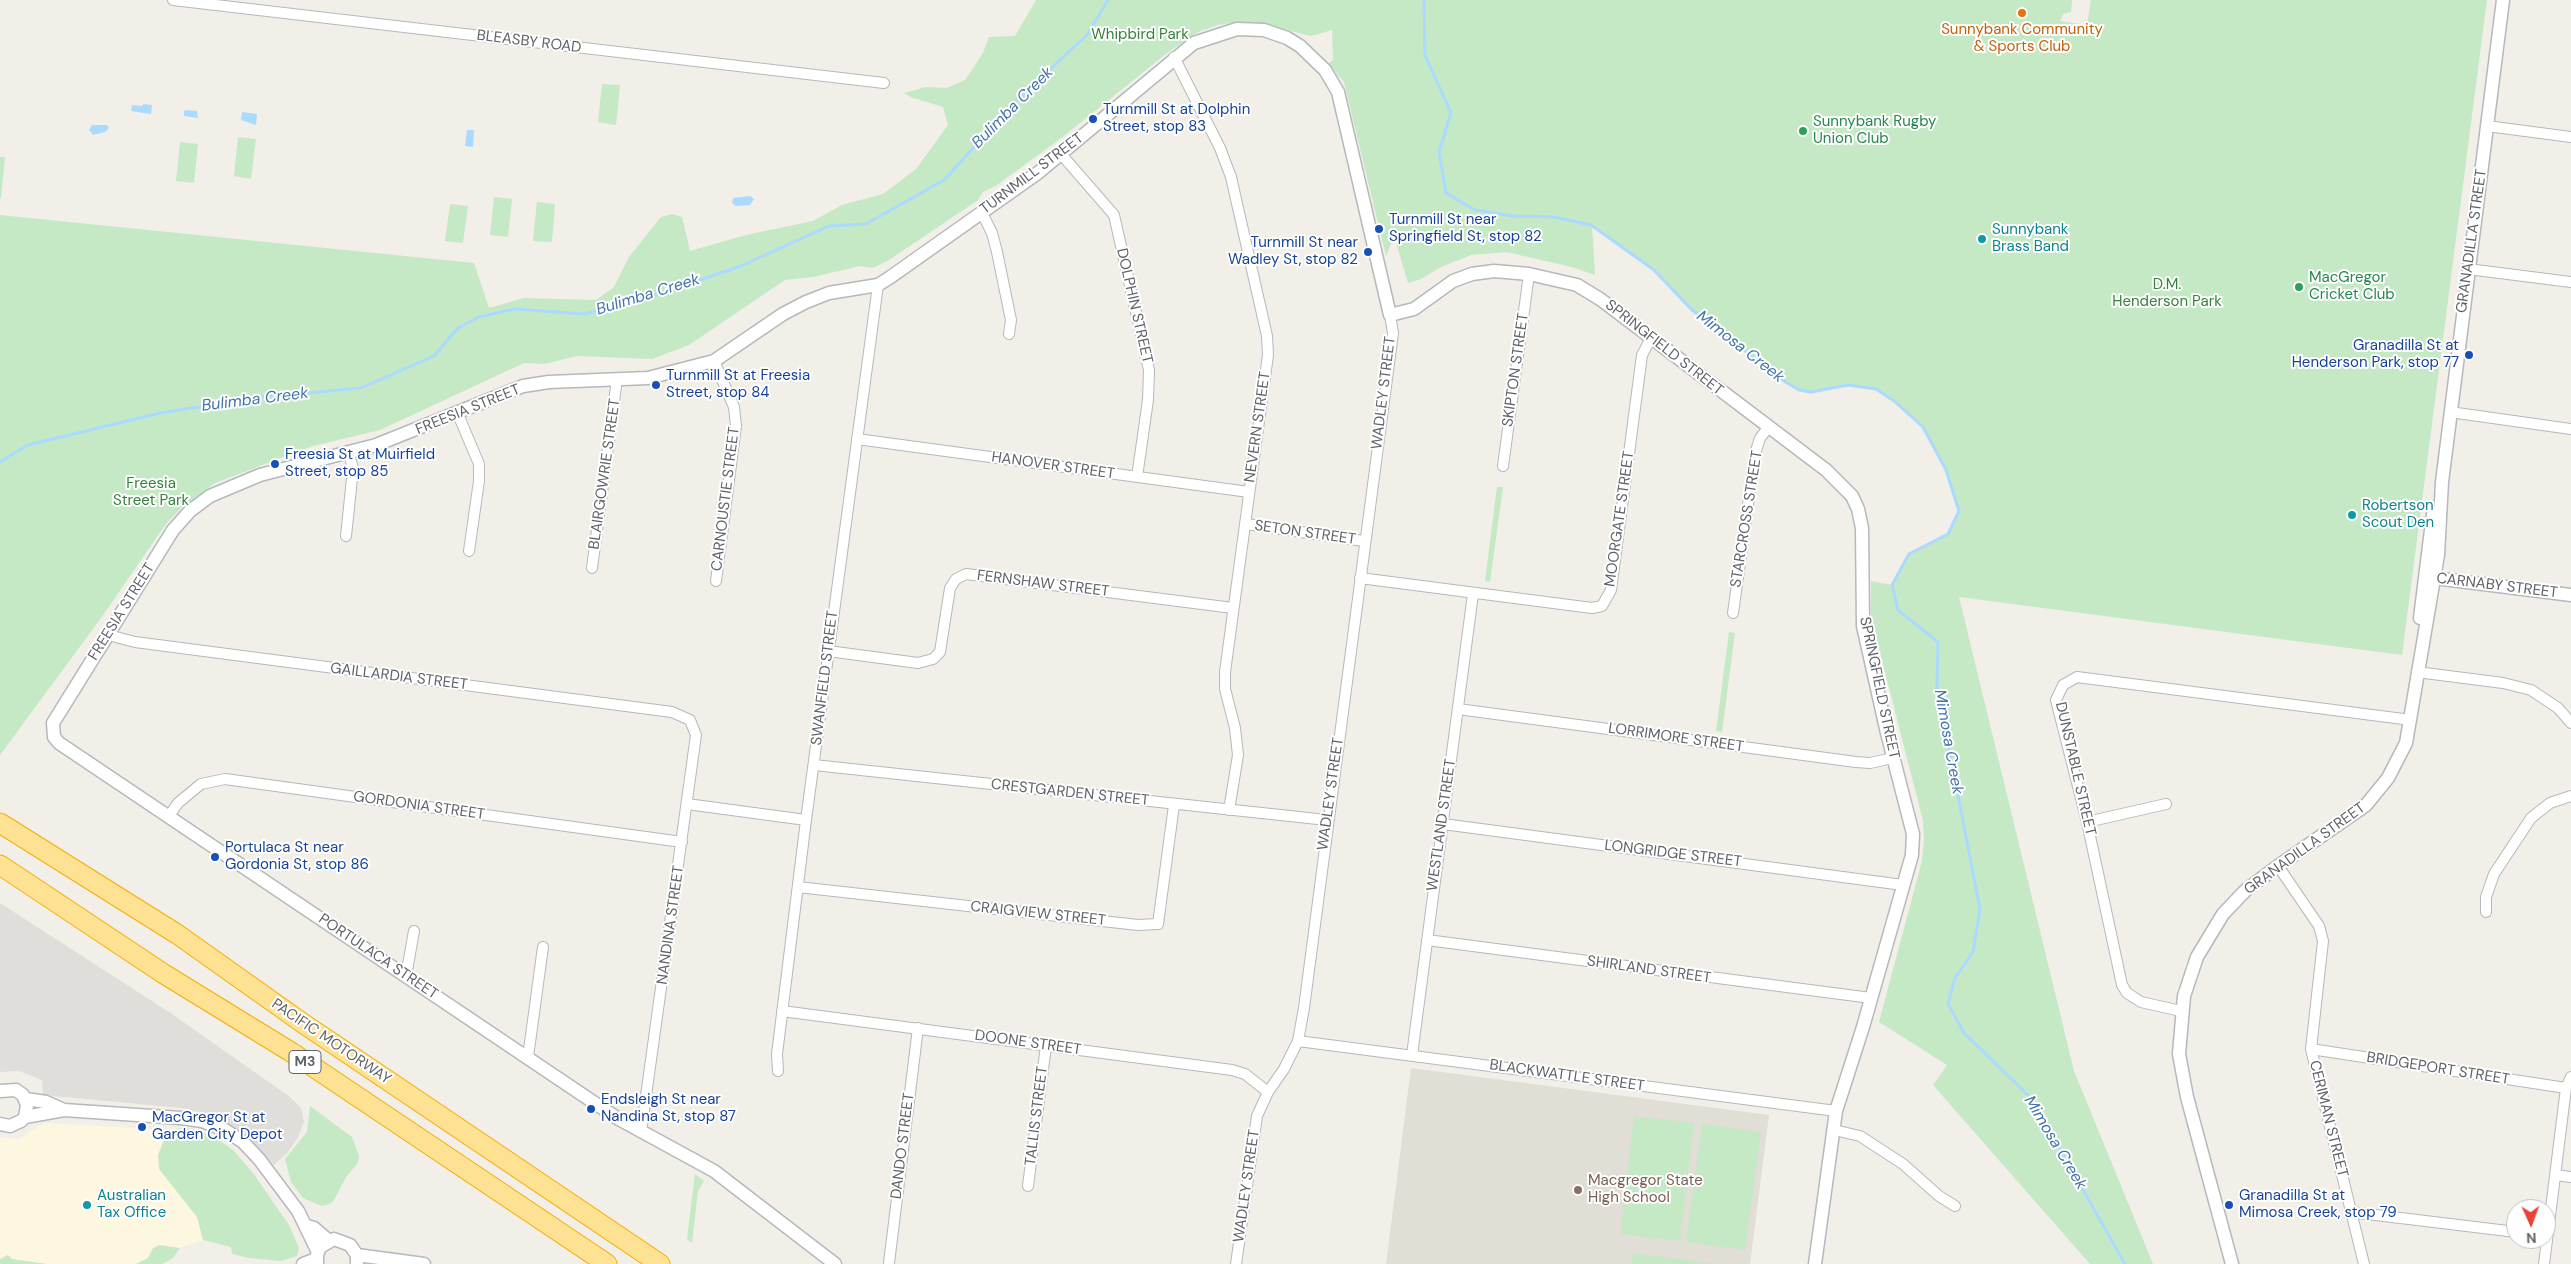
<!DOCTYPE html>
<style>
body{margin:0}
#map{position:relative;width:2571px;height:1264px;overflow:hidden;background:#f1efe8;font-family:"DM Sans",sans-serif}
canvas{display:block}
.north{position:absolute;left:2506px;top:1199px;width:50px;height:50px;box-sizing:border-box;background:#fff;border:1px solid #bfc1c3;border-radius:50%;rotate:178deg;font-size:14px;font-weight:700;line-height:20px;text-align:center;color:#5f6368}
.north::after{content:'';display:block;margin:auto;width:18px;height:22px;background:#ea4335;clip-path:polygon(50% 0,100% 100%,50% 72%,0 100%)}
</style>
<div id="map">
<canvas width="2571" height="1264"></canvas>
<div class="north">N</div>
</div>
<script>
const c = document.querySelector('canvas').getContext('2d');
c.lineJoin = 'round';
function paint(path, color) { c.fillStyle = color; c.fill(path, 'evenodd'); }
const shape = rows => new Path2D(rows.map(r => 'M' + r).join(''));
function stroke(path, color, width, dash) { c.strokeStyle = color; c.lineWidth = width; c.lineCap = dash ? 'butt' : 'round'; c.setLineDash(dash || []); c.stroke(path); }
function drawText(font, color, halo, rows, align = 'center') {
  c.font = font + ' "DM Sans",sans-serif'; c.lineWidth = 4; c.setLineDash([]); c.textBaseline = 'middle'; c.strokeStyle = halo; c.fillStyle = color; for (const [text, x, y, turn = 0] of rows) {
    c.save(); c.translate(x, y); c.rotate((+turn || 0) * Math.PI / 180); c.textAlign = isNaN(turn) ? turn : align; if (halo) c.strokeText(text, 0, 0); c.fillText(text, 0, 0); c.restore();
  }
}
paint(shape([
 [44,1123,168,1130,162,1141,159,1169,197,1217,203,1240,167,1252,148,1264,0,1264,0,1138,19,1139]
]), '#fef7e0');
paint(shape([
 [0,903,172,1014,290,1097,301,1108,304,1122,297,1139,287,1153,274,1165,252,1140,228,1124,206,1114,181,1108,43,1095,42,1080,19,1071,0,1072]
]), '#e0deda');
paint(shape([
 [1411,1068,1769,1115,1750,1264,1386,1264]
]), '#e1ded6');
paint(shape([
 [1036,0,2072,0,2071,12,2063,14,2060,21,2087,25,2091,0,2487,0,2402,655,1959,597,2074,1071,2153,1264,2090,1264,1933,1085,1947,1065,1879,1022,1922,861,1924,839,1923,821,1871,617,1871,581,1892,585,1909,554,1948,534,1959,511,1946,470,1923,427,1894,401,1876,389,1848,385,1811,392,1799,390,1787,383,1691,309,1654,270,1592,226,1595,275,1572,267,1506,252,1471,255,1441,267,1421,279,1408,283,1394,236,1386,256,1344,82,1328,64,1333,60,1332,30,1311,36,1259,23,1238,22,1218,25,1198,32,1167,53,1064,136,997,185,983,192,978,200,889,260,873,268,860,266,813,277,785,280,689,345,652,359,577,356,544,364,524,363,380,430,313,446,215,483,181,508,166,524,101,618,0,755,0,215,474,263,489,308,524,298,596,300,614,287,629,257,661,217,673,214,682,217,690,251,746,235,813,221,842,205,883,194,916,169,948,125,943,107,910,97,904,93,926,87,947,88,965,80,983,53,989,37,1015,36],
 [602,84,620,85,616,125,598,122],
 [238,137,256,139,251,179,234,176],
 [180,142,198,144,194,183,176,181],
 [0,157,5,157,1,198,0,198],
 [494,197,512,199,508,237,490,235],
 [537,202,555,204,552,242,533,241],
 [450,204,468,206,463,243,445,241],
 [1497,487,1503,487,1490,582,1485,581],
 [1729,632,1735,633,1722,732,1716,731],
 [310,1106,352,1137,359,1156,358,1163,346,1177,334,1200,330,1204,322,1206,303,1198,291,1182,285,1159,307,1132],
 [1634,1116,1694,1123,1680,1241,1620,1234],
 [1702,1124,1761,1132,1745,1250,1686,1242],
 [181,1128,195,1129,215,1137,234,1151,253,1173,289,1225,299,1248,297,1256,281,1261,249,1258,232,1254,231,1247,203,1240,197,1217,159,1169,158,1155,168,1130],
 [695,1174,704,1181,698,1191,692,1243,687,1239],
 [159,1245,180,1248,173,1258,162,1264,136,1264,148,1258,153,1248],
 [1633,1253,1717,1264,1632,1264],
 [8,1255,12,1259,47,1264,0,1264,0,1259]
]), '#c5e8c5');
paint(shape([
 [143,104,152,105,151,114,131,111,132,105,143,106],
 [187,110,197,111,198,118,184,116,184,111],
 [242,112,257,114,256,125,241,120],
 [92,125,107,125,109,128,105,132,93,135,89,130],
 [467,130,474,130,473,147,465,146],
 [750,196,754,199,750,205,736,206,732,203,733,198]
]), '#aadaff');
stroke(shape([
 [1424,0,1425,55,1451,113,1439,152,1446,193,1475,210,1514,216,1554,217,1591,225,1654,270,1691,309,1787,383,1799,390,1811,392,1848,385,1876,389,1894,401,1923,427,1946,470,1959,511,1948,534,1909,554,1892,585,1898,610,1938,642,1937,687,1980,909,1973,952,1955,978,1948,1004,1964,1033,2031,1098,2125,1264],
 [0,462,28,445,160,413,262,397,361,388,434,356,458,328,479,317,514,309,585,314,661,293,741,266,829,226,866,224,944,180,1015,102,1087,35,1108,0]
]), '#aadaff', 3);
const minor = shape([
 [173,0,884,83],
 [1174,57,1220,148,1231,177,1267,336,1268,355,1225,672,1225,689,1235,728,1238,755,1229,810],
 [2487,126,2571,137],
 [1061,154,1114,215,1149,370,1148,400,1137,477],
 [982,213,992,233,997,252,1011,320,1009,334],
 [2468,269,2571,282],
 [714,361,734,407,736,426,716,581],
 [457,412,479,464,479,481,469,551],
 [2450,412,2571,429],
 [857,439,1249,492],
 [1503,466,1529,274],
 [1246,524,1364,541],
 [346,536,353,469,349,453],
 [592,568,617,379],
 [1360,578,1592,608,1602,606,1611,590,1642,355,1651,338],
 [1733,613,1755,454,1760,438,1768,428],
 [108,635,135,642,672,712,690,720,696,735,641,1132],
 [828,651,918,663,933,659,940,652,950,588,956,579,966,574,1233,608],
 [2417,672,2503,683,2531,690,2558,708,2571,723],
 [1458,709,1856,762,1870,763,1893,758],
 [814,765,1327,820],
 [687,804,806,820],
 [169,816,178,803,201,784,225,779,682,842],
 [2087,822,2166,804],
 [1443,824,1903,885],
 [2278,866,2319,926,2323,941,2311,1049,2364,1264],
 [798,887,1138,925,1158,924,1174,805],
 [2486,912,2486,897,2494,874,2531,818,2550,803,2571,796],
 [1427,940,1871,998],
 [406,976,414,931],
 [782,1011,1232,1070,1245,1074,1268,1092],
 [2181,1011,2141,1002,2127,993,2122,985,2087,822,2056,700,2063,685,2077,677,2411,720],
 [1298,1041,1836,1111],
 [2311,1049,2566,1088],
 [1412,1055,1473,594],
 [528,1057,543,947],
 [778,1071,777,1054,806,820,878,285],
 [1834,1130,1860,1136,1903,1164,1939,1196,1955,1206],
 [2556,1175,2571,1177],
 [1028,1186,1046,1046],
 [2351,1212,2516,1232],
 [889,1263,918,1028],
 [1236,1264,1257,1116,1268,1092,1284,1069,1298,1041,1304,1008,1393,333,1390,315],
 [2544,1264,2566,1088,2571,1077]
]);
const tertiary = shape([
 [2427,577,2571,595],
 [2420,618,2433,514],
 [0,1091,16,1090,23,1095,27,1105,25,1117,21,1121,10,1126,0,1124],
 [26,1099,46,1102,64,1110],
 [25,1117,64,1110,181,1118,202,1121,225,1130,243,1142,259,1159,298,1211,318,1252],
 [307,1226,314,1228,329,1241],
 [357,1255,424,1264],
 [303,1264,316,1259],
 [317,1264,317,1255,320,1247,334,1239,350,1245,357,1255,357,1264],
 [835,1264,714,1171,617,1118,59,743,54,737,53,723,173,530,190,511,210,496,260,475,376,445,523,386,549,382,648,378,714,361,783,314,806,302,829,293,878,285,889,278,1039,172,1194,43,1237,29,1264,30,1287,38,1300,46,1325,70,1338,92,1390,315,1414,309,1453,281,1472,274,1494,271,1529,274,1577,285,1600,299,1826,470,1852,496,1858,509,1862,528,1863,626,1887,733,1913,834,1912,855,1863,1027,1836,1111,1815,1264],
 [2232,1264,2187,1097,2179,1054,2184,996,2197,957,2223,914,2246,890,2278,866,2366,805,2388,778,2406,743,2438,555,2442,482,2503,0]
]);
const motorway = shape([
 [0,823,177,934,304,1024,660,1264],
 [0,865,164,974,291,1052,607,1264]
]);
stroke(minor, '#b5b8bc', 12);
stroke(tertiary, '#b5b8bc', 15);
stroke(motorway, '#f9ab00', 21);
stroke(minor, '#fff', 10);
stroke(tertiary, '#fff', 12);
stroke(motorway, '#fde293', 19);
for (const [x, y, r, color] of [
 [2022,13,5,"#e8710a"],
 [1093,119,5,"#1a4fb4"],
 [1803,131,5,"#2e9e5b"],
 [1379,229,5,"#1a4fb4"],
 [1982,239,5,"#0f9aa8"],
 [1368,252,5,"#1a4fb4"],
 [2299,287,5,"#2e9e5b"],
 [2469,355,5,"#1a4fb4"],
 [656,385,5,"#1a4fb4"],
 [275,464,5,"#1a4fb4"],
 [2352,515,5,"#0f9aa8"],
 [215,857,5,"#1a4fb4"],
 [591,1109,5,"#1a4fb4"],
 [142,1127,5,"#1a4fb4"],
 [1578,1190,5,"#8d6e63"],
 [87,1205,5,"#0f9aa8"],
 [2229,1205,5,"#1a4fb4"]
]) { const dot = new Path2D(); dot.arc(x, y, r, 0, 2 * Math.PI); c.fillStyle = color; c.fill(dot); stroke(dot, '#fff', 2); }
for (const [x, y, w] of [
 [305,1062,32]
]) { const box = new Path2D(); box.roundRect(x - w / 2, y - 11.5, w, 23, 4); c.fillStyle = '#fff'; c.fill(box); stroke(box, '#5f6368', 1); }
drawText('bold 14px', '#5f6368', null, [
 ["M3",305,1062]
]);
drawText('15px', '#c56008', '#fff', [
 ["Sunnybank Community",2022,30],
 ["& Sports Club",2022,47]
]);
drawText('15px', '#348238', '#fff', [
 ["Whipbird Park",1140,35],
 ["D.M.",2167,285],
 ["Henderson Park",2167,302],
 ["Freesia",151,484],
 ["Street Park",151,501]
]);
drawText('15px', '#5f6368', '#fff', [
 ["BLEASBY ROAD",529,42,7],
 ["TURNMILL STREET",1032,174,-37],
 ["GRANADILLA STREET",2472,241,-82],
 ["DOLPHIN STREET",1134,306,77],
 ["SPRINGFIELD STREET",1664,348,38],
 ["SKIPTON STREET",1516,370,-82],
 ["WADLEY STREET",1384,393,-83],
 ["FREESIA STREET",468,410,-22],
 ["NEVERN STREET",1258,427,-82],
 ["HANOVER STREET",1053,466,8],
 ["BLAIRGOWRIE STREET",605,474,-82],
 ["CARNOUSTIE STREET",726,499,-83],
 ["MOORGATE STREET",1620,519,-82],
 ["STARCROSS STREET",1747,519,-81],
 ["SETON STREET",1305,533,8],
 ["FERNSHAW STREET",1043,584,7],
 ["CARNABY STREET",2497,586,7],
 ["FREESIA STREET",122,612,-58],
 ["GAILLARDIA STREET",399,677,7],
 ["SWANFIELD STREET",825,678,-83],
 ["SPRINGFIELD STREET",1879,688,78],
 ["LORRIMORE STREET",1676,738,8],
 ["DUNSTABLE STREET",2075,769,77],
 ["CRESTGARDEN STREET",1070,793,6],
 ["WADLEY STREET",1331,794,-82],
 ["GORDONIA STREET",419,806,8],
 ["WESTLAND STREET",1442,825,-82],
 ["GRANADILLA STREET",2305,849,-36],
 ["LONGRIDGE STREET",1673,854,7],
 ["CRAIGVIEW STREET",1038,914,6],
 ["NANDINA STREET",671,925,-82],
 ["PORTULACA STREET",378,957,34],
 ["SHIRLAND STREET",1649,970,8],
 ["PACIFIC MOTORWAY",331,1042,34],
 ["DOONE STREET",1028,1043,8],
 ["BRIDGEPORT STREET",2438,1069,9],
 ["BLACKWATTLE STREET",1567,1076,8],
 ["TALLIS STREET",1037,1116,-83],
 ["CERIMAN STREET",2328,1119,76],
 ["DANDO STREET",903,1146,-83],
 ["WADLEY STREET",1247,1186,-82]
]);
drawText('15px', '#164399', '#fff', [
 ["Turnmill St at Dolphin",1103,110],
 ["Street, stop 83",1103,127],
 ["Turnmill St near",1389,220],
 ["Springfield St, stop 82",1389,237],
 ["Turnmill St near",1358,243,"right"],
 ["Wadley St, stop 82",1358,260,"right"],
 ["Granadilla St at",2459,346,"right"],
 ["Henderson Park, stop 77",2459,363,"right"],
 ["Turnmill St at Freesia",666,376],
 ["Street, stop 84",666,393],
 ["Freesia St at Muirfield",285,455],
 ["Street, stop 85",285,472],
 ["Portulaca St near",225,848],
 ["Gordonia St, stop 86",225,865],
 ["Endsleigh St near",601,1100],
 ["Nandina St, stop 87",601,1117],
 ["MacGregor St at",152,1118],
 ["Garden City Depot",152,1135],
 ["Granadilla St at",2239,1196],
 ["Mimosa Creek, stop 79",2239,1213]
], 'left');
drawText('15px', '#27864d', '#fff', [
 ["Sunnybank Rugby",1813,122],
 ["Union Club",1813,139],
 ["MacGregor",2309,278],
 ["Cricket Club",2309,295]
], 'left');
drawText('15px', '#0d838f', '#fff', [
 ["Sunnybank",1992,230],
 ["Brass Band",1992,247],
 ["Robertson",2362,506],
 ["Scout Den",2362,523],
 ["Australian",97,1196],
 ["Tax Office",97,1213]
], 'left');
drawText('15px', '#785e54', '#fff', [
 ["Macgregor State",1588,1181],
 ["High School",1588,1198]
], 'left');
drawText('italic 16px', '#4174aa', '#fff', [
 ["Bulimba Creek",1013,108,-45],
 ["Bulimba Creek",648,295,-17],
 ["Mimosa Creek",1740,347,38],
 ["Bulimba Creek",255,400,-7],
 ["Mimosa Creek",1948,742,80],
 ["Mimosa Creek",2055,1143,59]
]);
</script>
